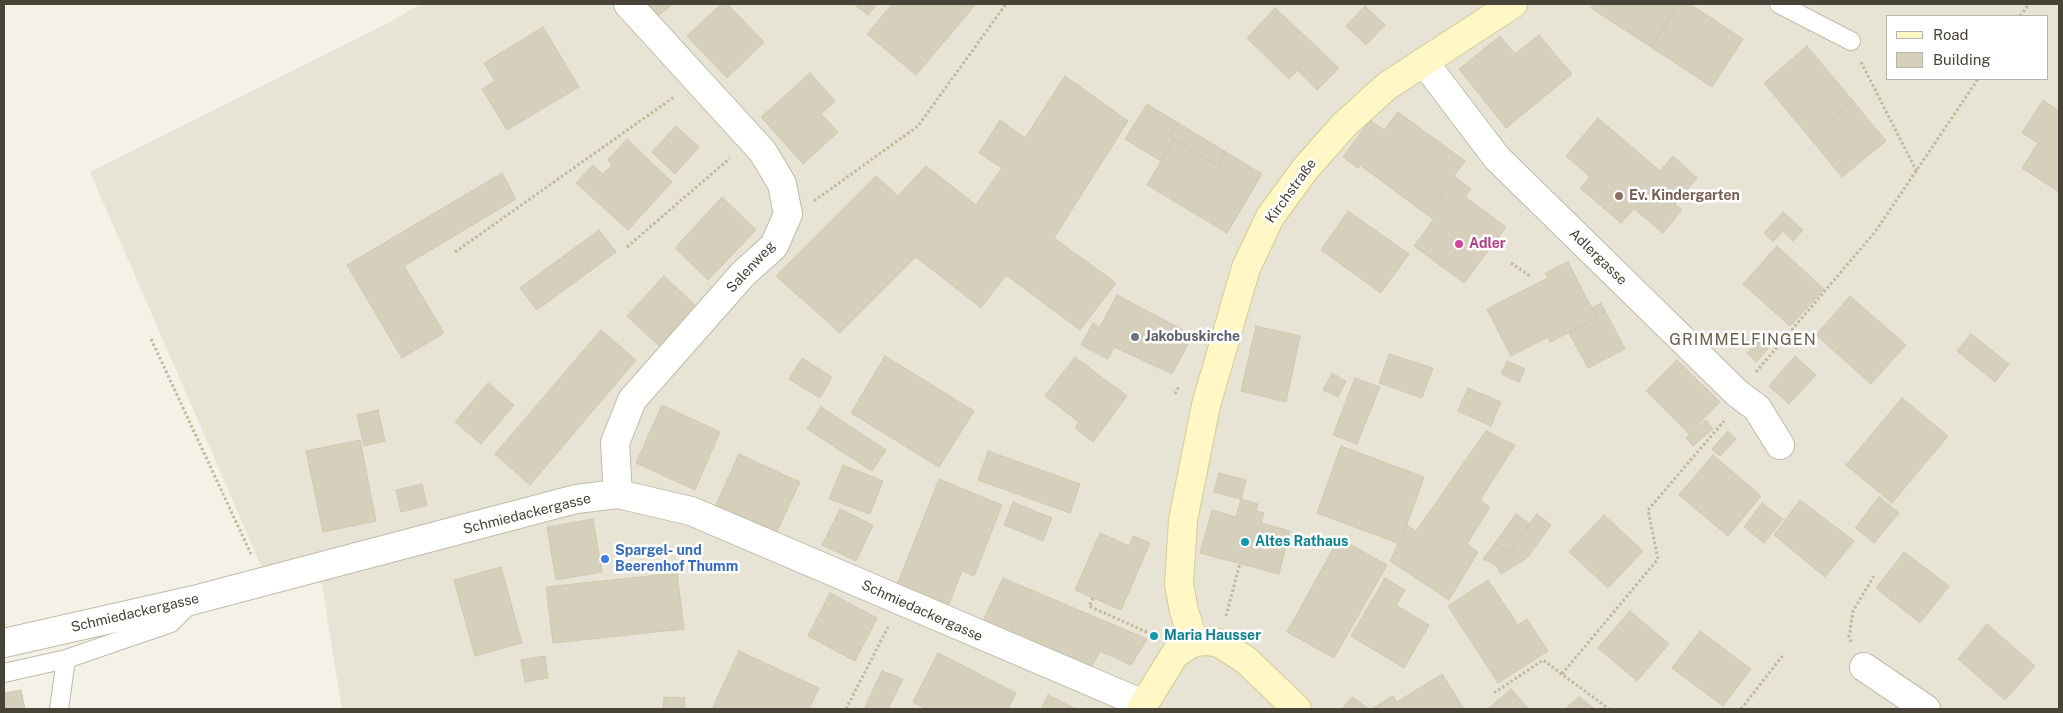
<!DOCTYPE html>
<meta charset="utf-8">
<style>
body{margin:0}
#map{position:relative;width:2063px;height:713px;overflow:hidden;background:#f4f2e7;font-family:"Public Sans",sans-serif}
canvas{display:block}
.frame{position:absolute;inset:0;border:5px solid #474336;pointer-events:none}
.legend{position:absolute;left:1886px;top:15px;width:162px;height:65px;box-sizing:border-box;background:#fff;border:1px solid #b5b4af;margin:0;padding:6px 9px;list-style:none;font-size:15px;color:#474336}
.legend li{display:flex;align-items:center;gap:10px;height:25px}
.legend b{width:25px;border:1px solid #b5b4af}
</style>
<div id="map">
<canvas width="2063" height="713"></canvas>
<div class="frame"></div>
<ul class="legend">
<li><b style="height:6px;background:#fff8c6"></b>Road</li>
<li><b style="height:14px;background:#d6cfbc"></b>Building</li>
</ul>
</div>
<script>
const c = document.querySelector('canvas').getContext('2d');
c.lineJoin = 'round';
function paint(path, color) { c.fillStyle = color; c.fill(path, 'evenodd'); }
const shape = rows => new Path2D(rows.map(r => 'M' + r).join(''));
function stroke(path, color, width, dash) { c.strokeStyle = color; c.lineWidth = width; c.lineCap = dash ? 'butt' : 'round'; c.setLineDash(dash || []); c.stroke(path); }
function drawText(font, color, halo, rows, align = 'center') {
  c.font = font + ' "Public Sans",sans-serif'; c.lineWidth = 5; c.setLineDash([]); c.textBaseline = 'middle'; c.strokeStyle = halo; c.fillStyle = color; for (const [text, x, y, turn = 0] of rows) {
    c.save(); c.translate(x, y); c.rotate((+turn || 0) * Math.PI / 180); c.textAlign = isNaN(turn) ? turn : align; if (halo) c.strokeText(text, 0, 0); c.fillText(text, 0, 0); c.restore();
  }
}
paint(shape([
 [421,4,2059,4,2059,709,342,709,322,586,313,563,265,575,90,172,386,24],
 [1887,16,2047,16,2047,79,1887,79]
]), '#e8e4d5');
const building = shape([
 [642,4,673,4,654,19,642,4],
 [721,4,727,4,764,42,727,78,687,36,721,4],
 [854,4,877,4,868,15,854,4],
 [892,4,976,4,916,75,867,34,892,4],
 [1594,4,1679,4,1651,47,1591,8,1594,4],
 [1679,4,1690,4,1743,39,1712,87,1651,47,1679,4],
 [1365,6,1385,25,1366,45,1346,26,1365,6],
 [1275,8,1318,48,1289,79,1247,38,1275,8],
 [543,27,579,87,507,130,482,89,495,81,484,63,543,27],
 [1539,35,1572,74,1506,128,1459,69,1500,36,1515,54,1539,35],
 [1807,46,1853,101,1810,138,1764,83,1807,46],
 [1318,48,1339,68,1317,90,1297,70,1318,48],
 [810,73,835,101,821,114,838,132,803,164,761,117,810,73],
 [1065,76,1128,121,1054,238,1116,283,1080,330,1006,275,981,308,916,257,840,333,776,276,876,176,898,196,926,166,976,205,1002,168,979,153,1000,120,1025,138,1065,76],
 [2043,100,2059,111,2059,192,2022,168,2038,143,2022,133,2043,100],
 [1853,101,1886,141,1842,177,1810,138,1853,101],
 [1147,104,1178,123,1170,136,1174,139,1161,161,1125,139,1147,104],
 [1398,112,1465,161,1426,214,1360,165,1358,168,1343,157,1370,120,1384,130,1398,112],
 [1598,118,1660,171,1673,156,1697,178,1675,204,1682,210,1663,233,1634,209,1621,223,1580,188,1590,177,1566,156,1598,118],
 [1178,123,1226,152,1218,166,1170,136,1178,123],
 [676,126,699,147,675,174,652,152,676,126],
 [627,139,672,182,628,230,576,183,593,165,603,174,612,165,608,160,627,139],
 [1174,139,1218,166,1226,152,1262,174,1227,233,1147,185,1174,139],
 [502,173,516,199,404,266,444,333,402,358,347,265,502,173],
 [1454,176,1471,189,1465,197,1506,227,1464,283,1414,246,1434,219,1426,214,1454,176],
 [722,197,756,230,708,280,675,248,722,197],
 [1348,211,1409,254,1381,293,1321,250,1348,211],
 [1783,212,1803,230,1793,241,1783,231,1773,242,1764,233,1783,212],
 [599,230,616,252,537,310,520,288,599,230],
 [1777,246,1824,289,1790,326,1743,284,1777,246],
 [1568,262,1597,318,1550,342,1548,337,1511,356,1487,309,1548,278,1545,273,1568,262],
 [664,276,696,306,659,346,627,316,664,276],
 [1117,295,1187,332,1182,341,1188,344,1172,374,1114,347,1108,359,1081,345,1093,323,1100,327,1117,295],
 [1850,296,1906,345,1871,384,1816,335,1850,296],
 [1601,303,1625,349,1588,368,1569,333,1597,318,1592,308,1601,303],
 [1256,326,1300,336,1286,402,1241,391,1256,326],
 [601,330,636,360,530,485,495,454,601,330],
 [1767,331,1776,340,1756,362,1747,353,1767,331],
 [1971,334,2009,364,1995,382,1957,351,1971,334],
 [1389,354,1433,368,1422,398,1379,383,1389,354],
 [885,356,974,411,939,467,851,413,885,356],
 [1795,356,1816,375,1789,404,1769,386,1795,356],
 [1075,357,1127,396,1093,442,1075,428,1079,422,1045,396,1075,357],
 [802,358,832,377,820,398,789,379,802,358],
 [1677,360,1720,402,1689,434,1646,391,1677,360],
 [1507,361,1525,369,1519,382,1501,374,1507,361],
 [1332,373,1346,381,1338,397,1323,390,1332,373],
 [1355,378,1380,387,1357,444,1333,435,1355,378],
 [488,383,514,405,481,444,455,422,488,383],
 [1468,388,1501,402,1491,426,1458,411,1468,388],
 [1902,398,1948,436,1892,503,1846,465,1902,398],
 [662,405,720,432,695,490,636,463,662,405],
 [821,407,886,450,872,471,807,429,821,407],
 [378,410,385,441,364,446,357,415,378,410],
 [1706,420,1713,429,1693,446,1686,438,1706,420],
 [1486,431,1515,445,1480,500,1490,507,1467,544,1478,552,1449,600,1390,561,1407,525,1416,531,1486,431],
 [1728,431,1736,439,1720,456,1712,449,1728,431],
 [360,440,376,521,323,532,306,451,360,440],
 [1341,446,1424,477,1400,544,1317,513,1341,446],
 [988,451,1080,484,1070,513,978,480,988,451],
 [739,454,800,482,776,533,716,505,739,454],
 [1713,455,1761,496,1728,536,1679,495,1713,455],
 [843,465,883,481,870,514,829,499,843,465],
 [1219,473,1246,480,1241,499,1214,492,1219,473],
 [939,479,1002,505,974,576,962,571,948,606,897,585,939,479],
 [422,484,427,505,401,512,396,490,422,484],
 [1879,497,1899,513,1874,543,1855,528,1879,497],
 [1241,499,1258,504,1256,511,1264,513,1261,523,1290,531,1279,574,1200,553,1212,510,1236,517,1241,499],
 [1800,500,1854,541,1825,577,1774,535,1800,500],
 [1013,502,1052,518,1043,541,1004,525,1013,502],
 [1762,503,1783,519,1764,543,1744,527,1762,503],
 [840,509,873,525,856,561,822,545,840,509],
 [1516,514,1529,523,1508,553,1495,543,1516,514],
 [1537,514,1551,525,1527,558,1501,574,1497,566,1483,559,1495,543,1508,553,1537,514],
 [1604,515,1643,551,1608,588,1569,552,1604,515],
 [593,519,602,572,556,580,547,527,593,519],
 [1100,533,1129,546,1133,536,1150,543,1121,610,1075,590,1100,533],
 [1339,538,1387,565,1334,658,1287,632,1339,538],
 [1904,552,1949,586,1920,623,1876,588,1904,552],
 [501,567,522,643,475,656,454,580,501,567],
 [677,573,684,629,553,643,546,587,677,573],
 [1003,578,1147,639,1131,665,1100,651,1091,668,982,623,1003,578],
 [1385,578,1405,590,1396,605,1429,625,1404,668,1351,636,1385,578],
 [1488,580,1518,625,1527,619,1548,651,1498,683,1448,606,1488,580],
 [830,593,877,618,855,661,808,636,830,593],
 [1630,611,1669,644,1637,681,1598,648,1630,611],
 [1987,624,2035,666,2005,700,1958,659,1987,624],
 [1700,631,1751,669,1723,706,1672,668,1700,631],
 [739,651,819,688,809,709,712,709,739,651],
 [938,653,1016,693,1008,709,927,709,913,702,938,653],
 [545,656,548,678,525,682,521,660,545,656],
 [882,671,903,679,888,709,864,709,882,671],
 [1442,674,1464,709,1372,709,1393,696,1397,702,1442,674],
 [1511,689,1529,709,1488,709,1511,689],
 [21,690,25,709,4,709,4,693,21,690],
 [1048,695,1076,709,1041,709,1048,695],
 [664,697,685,698,684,709,663,709,664,697],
 [1352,697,1369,709,1342,709,1352,697],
 [1579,697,1595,709,1565,709,1579,697]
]);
paint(building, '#d6cfbc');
stroke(building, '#d1c8af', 1);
const lane = shape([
 [1779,4,1851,41],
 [4,673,66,659],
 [59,709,66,659,171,623,192,602]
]);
const street = shape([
 [1424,62,1497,158,1738,394,1757,408,1780,445],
 [618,494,615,443,632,400,743,274,774,246,788,214,782,184,763,152,628,4],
 [4,643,194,600,576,499,618,494,691,511,1143,704],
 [1864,667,1926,709]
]);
const secondary = shape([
 [1194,642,1184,611,1179,584,1183,520,1206,405,1246,268,1270,217,1306,168,1344,125,1387,86,1513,4],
 [1141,709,1175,654,1194,642,1208,641,1219,643,1246,660,1297,709]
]);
stroke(lane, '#c0bba9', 20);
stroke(street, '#c0bba9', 30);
stroke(secondary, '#d5cc95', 30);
stroke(shape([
 [2020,16,2029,4],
 [1861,62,1917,172],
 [814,201,918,126,1006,4],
 [627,247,730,158],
 [455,252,674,97],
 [1511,263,1530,276],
 [151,339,251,554],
 [1756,372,1875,232,1978,79],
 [1175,394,1179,386],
 [1093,598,1089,606,1153,635],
 [1226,616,1240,563],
 [1851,642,1849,637,1853,611,1875,574],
 [1562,674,1658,559,1648,510,1724,421],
 [1494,693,1543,660,1609,709],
 [846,709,888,627],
 [1741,709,1784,654]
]), '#c2b99a', 3, [2.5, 2.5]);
stroke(lane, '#fff', 18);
stroke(street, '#fff', 28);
stroke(secondary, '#fff8c6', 28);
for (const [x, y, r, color] of [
 [1619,196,5,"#8d6e63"],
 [1459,244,5,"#d1479c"],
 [1135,337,5,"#6b7280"],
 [1245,542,5,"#0f9aa8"],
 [605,559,5,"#3f7fe0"],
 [1154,636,5,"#0f9aa8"]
]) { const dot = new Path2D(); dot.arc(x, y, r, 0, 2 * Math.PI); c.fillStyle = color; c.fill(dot); stroke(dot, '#fff', 2); }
drawText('14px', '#474336', '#fff', [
 ["Kirchstraße",1291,191,-54],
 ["Adlergasse",1598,257,44],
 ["Salenweg",751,267,-47],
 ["Schmiedackergasse",527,514,-14],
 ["Schmiedackergasse",922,611,24],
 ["Schmiedackergasse",135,613,-13]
]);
drawText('bold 14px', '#785e54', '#fff', [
 ["Ev. Kindergarten",1629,196]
], 'left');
drawText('bold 14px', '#b23c85', '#fff', [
 ["Adler",1469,244]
], 'left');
drawText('bold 14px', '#5b616d', '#fff', [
 ["Jakobuskirche",1145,337]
], 'left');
drawText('bold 14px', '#0d838f', '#fff', [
 ["Altes Rathaus",1255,542],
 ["Maria Hausser",1164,636]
], 'left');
drawText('bold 14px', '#366cbe', '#fff', [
 ["Spargel- und",615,551],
 ["Beerenhof Thumm",615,567]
], 'left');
c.letterSpacing = '1px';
drawText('16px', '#6a624c', '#fff', [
 ["GRIMMELFINGEN",1743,340]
]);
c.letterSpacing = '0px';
</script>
